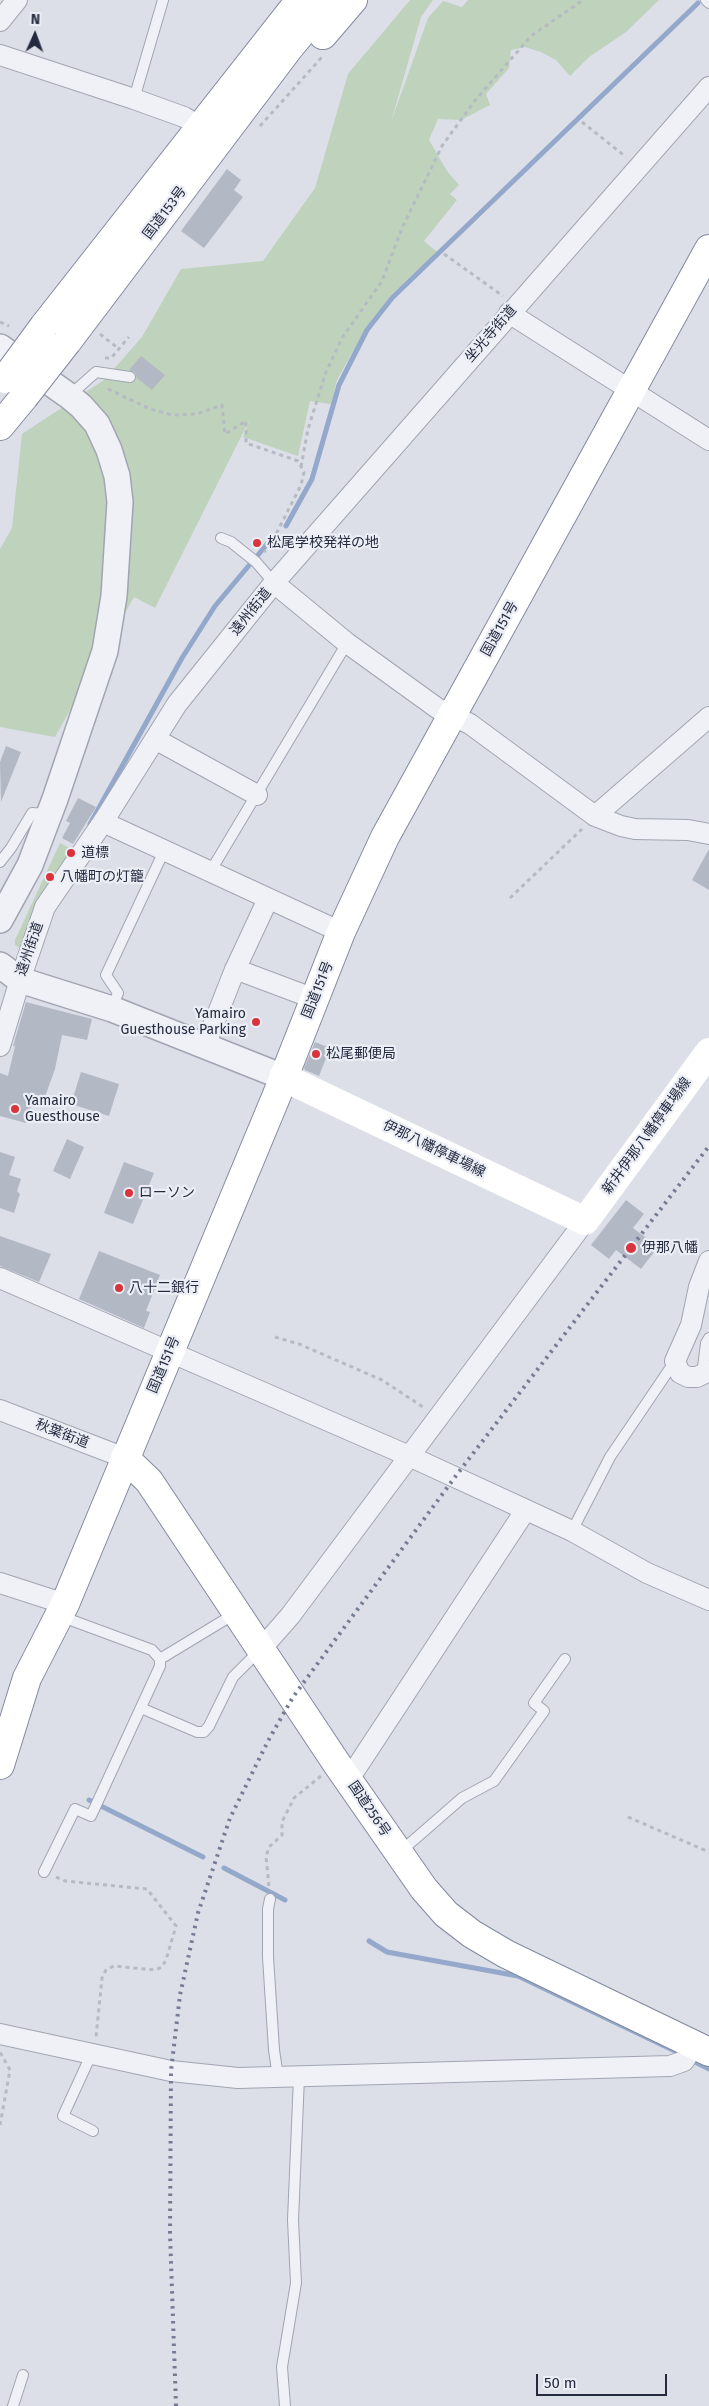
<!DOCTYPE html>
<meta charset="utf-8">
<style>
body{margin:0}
#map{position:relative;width:709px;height:2406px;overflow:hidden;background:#dcdfe8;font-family:"Fira Sans",sans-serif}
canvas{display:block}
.north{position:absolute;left:10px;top:10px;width:50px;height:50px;-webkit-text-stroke:4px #ebeef5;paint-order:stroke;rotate:2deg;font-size:14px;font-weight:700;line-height:20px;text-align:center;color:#252b3f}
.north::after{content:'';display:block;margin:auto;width:18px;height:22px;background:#252b3f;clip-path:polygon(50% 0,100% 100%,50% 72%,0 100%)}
.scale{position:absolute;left:536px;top:2374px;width:131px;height:22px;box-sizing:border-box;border:2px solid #252b3f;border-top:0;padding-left:6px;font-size:15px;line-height:18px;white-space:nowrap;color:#252b3f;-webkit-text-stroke:4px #ebeef5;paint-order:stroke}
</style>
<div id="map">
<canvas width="709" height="2406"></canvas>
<div class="north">N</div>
<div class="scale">50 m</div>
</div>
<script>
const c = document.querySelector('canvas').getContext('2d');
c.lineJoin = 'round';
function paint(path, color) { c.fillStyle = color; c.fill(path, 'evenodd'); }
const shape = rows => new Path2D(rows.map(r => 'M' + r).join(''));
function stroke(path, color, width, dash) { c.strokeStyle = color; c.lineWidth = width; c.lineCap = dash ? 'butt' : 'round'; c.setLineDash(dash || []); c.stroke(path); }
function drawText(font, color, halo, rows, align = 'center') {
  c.font = font + ' "Fira Sans","Noto Sans JP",sans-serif'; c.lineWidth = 4.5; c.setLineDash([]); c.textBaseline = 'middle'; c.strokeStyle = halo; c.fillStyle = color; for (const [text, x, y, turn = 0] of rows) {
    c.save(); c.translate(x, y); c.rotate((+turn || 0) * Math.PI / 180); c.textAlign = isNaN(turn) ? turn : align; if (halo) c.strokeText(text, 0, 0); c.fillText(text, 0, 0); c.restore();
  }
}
paint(shape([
 [410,0,433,0,421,17,391,122,428,18,443,1,462,7,468,0,659,0,626,32,589,57,570,76,556,60,541,52,525,47,511,50,509,68,486,94,490,105,461,120,438,119,429,140,447,171,459,185,450,194,457,200,424,241,437,252,391,295,366,328,337,380,331,404,310,401,298,456,243,437,250,419,155,608,134,597,55,737,0,727,0,549,12,528,22,434,104,380,142,337,181,269,263,261,315,188,348,74],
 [60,843,75,851,39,901,20,948,15,945,15,940]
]), '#bfd2bc');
stroke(shape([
 [286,526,312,479,339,385,367,330,392,298,698,3],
 [258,555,267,544],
 [90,824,182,658,215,606,251,563],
 [89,1800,203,1857],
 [224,1868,285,1900],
 [369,1941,387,1952,518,1976,677,2052],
 [695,2062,709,2069]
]), '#93a8cb', 5);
paint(shape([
 [227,169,241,180,234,190,243,197,204,248,181,231],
 [141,356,165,375,152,390,137,378,135,372,129,370],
 [6,746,21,752,1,802,0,762],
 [78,798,96,807,73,844,62,838,70,823,66,821],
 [709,849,709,890,692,880],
 [26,1002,92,1019,87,1040,62,1035,55,1069,43,1102,33,1099,26,1123,0,1116,0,1073,8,1076,15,1046,13,1046],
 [315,1042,330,1048,319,1076,305,1070,304,1068],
 [81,1072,119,1084,109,1116,71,1104],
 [67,1139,84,1147,70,1179,53,1171],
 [0,1152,15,1157,9,1175,21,1179,17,1191,20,1194,14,1213,0,1208],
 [124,1162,154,1173,133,1224,104,1213],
 [626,1200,644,1214,633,1228,658,1247,641,1269,616,1250,609,1259,591,1245],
 [0,1236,51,1254,39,1282,0,1266],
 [99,1251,160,1275,146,1311,150,1312,144,1328,79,1299]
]), '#b3b8c5');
const service = shape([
 [706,0,709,3],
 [134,99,163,0],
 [69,396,96,372,130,377],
 [221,538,231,542,256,562,274,583],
 [0,862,11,848,32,813,49,814],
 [210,872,347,643],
 [112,1008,118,993,106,975,164,851],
 [702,1375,706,1343,709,1338],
 [572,1531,610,1457,675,1361],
 [160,1659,236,1613],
 [141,1708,197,1732,204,1732,209,1726,233,1677,260,1650],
 [400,1852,462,1798,494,1781,544,1711,534,1703,565,1659],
 [44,1872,75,1809,91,1816,160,1666,160,1659,152,1650,60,1616],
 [270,1899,268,1909,268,1957,274,2050,278,2077],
 [91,2055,63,2116,93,2131],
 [13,2406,23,2375],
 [285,2406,282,2367,296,2283,293,2220,299,2077]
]);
const minor = shape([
 [0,21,17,0],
 [0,55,134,99,184,117,199,126],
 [509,313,709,440],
 [274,583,347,643,437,708,470,724,595,816,621,826,635,829,688,830,709,834],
 [155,739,257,795],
 [595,816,709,717],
 [103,822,341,932],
 [235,969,315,999],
 [0,1046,20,980,45,907,103,822,177,704,274,583,709,87],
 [205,1046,234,972,268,899],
 [709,1261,699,1287,691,1325,675,1361,680,1373,688,1377,697,1377,709,1371],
 [0,1278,409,1456,572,1531,647,1573,709,1600],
 [0,1410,125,1458],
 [0,1583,65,1604],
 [261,1649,290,1616,585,1221],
 [349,1779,525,1511],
 [0,2034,171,2071,238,2078,670,2066,684,2061,694,2045]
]);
const tertiary = shape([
 [0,347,69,396,81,406,97,424,109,450,117,476,120,502,114,596,105,651,55,799,30,865,0,920],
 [0,965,20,980,112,1009,283,1077]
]);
const trunk = shape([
 [323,35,353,0],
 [44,326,300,0],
 [67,342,289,48,329,0],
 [0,426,24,397],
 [125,1458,149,1481,337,1764,424,1889,446,1914,472,1934,506,1954,709,2052],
 [0,1765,27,1678,65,1604,276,1097,341,932,385,837,709,249]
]);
stroke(service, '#a1a5b2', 12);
stroke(minor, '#a1a5b2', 22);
stroke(tertiary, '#a1a5b2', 28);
stroke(trunk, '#828a9f', 30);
stroke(shape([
 [582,122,626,157],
 [260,126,323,56],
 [444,254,503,296],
 [0,322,9,326],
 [100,334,119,349],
 [105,358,111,358,129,337],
 [108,389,150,409,172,415,197,414,222,405,225,434,246,421,246,443,298,461,304,472,301,485,271,544,264,552],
 [301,467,308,429,326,372,342,338,382,281,402,228,442,146,473,103,531,36,583,0],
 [510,898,582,829],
 [275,1337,299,1344,382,1380,423,1407],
 [628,1817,709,1852],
 [56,1877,65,1881,147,1889,176,1926,166,1960,162,1967,155,1970,114,1966,106,1970,102,1978,96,2037],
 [269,1886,266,1857,269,1847,282,1835,282,1822,294,1798,321,1776],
 [0,2125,10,2070,0,2052]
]), '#b6bac3', 3, [4, 4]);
stroke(service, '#eff1f6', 10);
stroke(minor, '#eff1f6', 20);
stroke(tertiary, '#eff1f6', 25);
stroke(shape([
 [283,1077,585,1221,709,1052]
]), '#fff', 28);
stroke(trunk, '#fff', 28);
stroke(shape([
 [176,2406,170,2233,171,2071,180,1995,198,1913,230,1818,268,1741,293,1697,455,1477,709,1146]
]), '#747c93', 4, [2.5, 5]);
const trunkBridge = shape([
 [5,379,44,326],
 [24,397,67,342]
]);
stroke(trunkBridge, '#828a9f', 30, []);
stroke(trunkBridge, '#fff', 28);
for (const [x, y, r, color] of [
 [257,543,5,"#d9343b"],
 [71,853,5,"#d9343b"],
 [50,877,5,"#d9343b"],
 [256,1022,5,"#d9343b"],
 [316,1054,5,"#d9343b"],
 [15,1109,5,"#d9343b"],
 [129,1193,5,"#d9343b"],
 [631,1248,6,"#d9343b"],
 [119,1288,5,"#d9343b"]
]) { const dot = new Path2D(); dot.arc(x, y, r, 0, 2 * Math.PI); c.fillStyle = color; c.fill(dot); stroke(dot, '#ebeef5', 2); }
drawText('14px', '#252b3f', '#ebeef5', [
 ["国道153号",165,213,-53],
 ["坐光寺街道",491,334,-49],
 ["遠州街道",251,612,-51],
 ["国道151号",500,629,-61],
 ["遠州街道",30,949,-71],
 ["国道151号",318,990,-68],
 ["新井伊那八幡停車場線",647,1136,-54],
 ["伊那八幡停車場線",434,1149,26],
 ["国道151号",164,1365,-67],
 ["秋葉街道",62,1434,21],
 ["国道256号",369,1809,56]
]);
drawText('14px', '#252b3f', '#ebeef5', [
 ["松尾学校発祥の地",267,543],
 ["道標",81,853],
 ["八幡町の灯籠",60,877],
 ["Yamairo",246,1014,"right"],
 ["Guesthouse Parking",246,1030,"right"],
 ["松尾郵便局",326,1054],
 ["Yamairo",25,1101],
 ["Guesthouse",25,1117],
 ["ローソン",139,1193],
 ["伊那八幡",642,1248],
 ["八十二銀行",129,1288]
], 'left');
</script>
